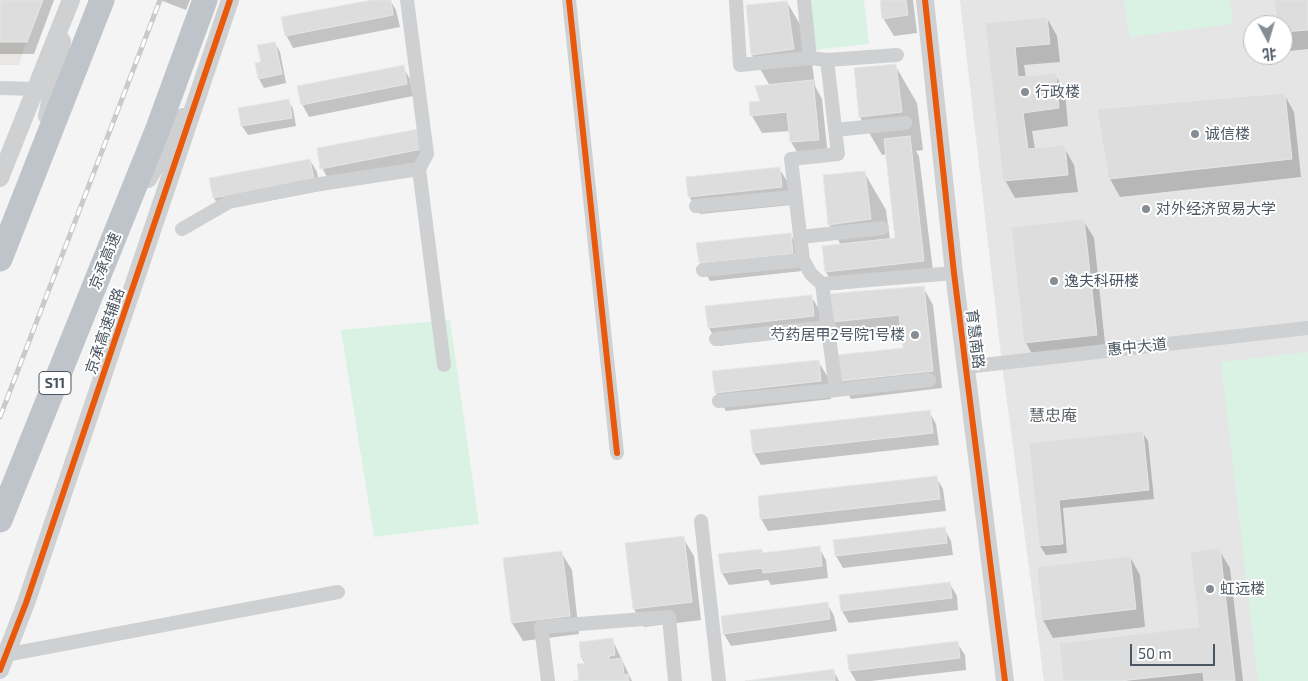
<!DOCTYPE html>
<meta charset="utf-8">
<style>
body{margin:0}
#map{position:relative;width:1308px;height:681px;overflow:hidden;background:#f4f4f4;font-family:"Exo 2","Noto Sans SC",sans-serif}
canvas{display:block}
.north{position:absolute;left:1243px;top:15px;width:50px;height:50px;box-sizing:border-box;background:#fff;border:1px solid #b7bbc0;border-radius:50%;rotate:174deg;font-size:14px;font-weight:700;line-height:20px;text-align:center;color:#4a5661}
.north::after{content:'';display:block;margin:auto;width:18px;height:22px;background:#868d94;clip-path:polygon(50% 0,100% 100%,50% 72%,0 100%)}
.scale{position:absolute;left:1130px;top:644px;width:85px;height:22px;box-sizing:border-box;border:2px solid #4a5661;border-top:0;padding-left:6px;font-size:15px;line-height:18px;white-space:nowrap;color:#4a5661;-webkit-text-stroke:4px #fff;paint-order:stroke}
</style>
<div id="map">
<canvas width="1308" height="681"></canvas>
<div class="north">北</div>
<div class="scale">50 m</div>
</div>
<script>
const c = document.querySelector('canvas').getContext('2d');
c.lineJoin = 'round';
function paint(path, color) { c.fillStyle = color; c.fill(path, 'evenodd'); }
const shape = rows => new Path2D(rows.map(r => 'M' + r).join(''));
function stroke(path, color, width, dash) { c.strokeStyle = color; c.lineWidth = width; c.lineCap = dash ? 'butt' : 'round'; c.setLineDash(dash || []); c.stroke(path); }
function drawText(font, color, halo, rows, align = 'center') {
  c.font = font + ' "Exo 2","Noto Sans SC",sans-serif'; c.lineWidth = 4; c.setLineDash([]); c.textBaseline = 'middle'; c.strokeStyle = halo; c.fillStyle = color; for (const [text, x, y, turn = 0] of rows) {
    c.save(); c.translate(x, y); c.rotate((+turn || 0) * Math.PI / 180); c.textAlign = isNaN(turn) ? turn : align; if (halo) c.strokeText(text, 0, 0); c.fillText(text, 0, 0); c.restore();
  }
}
paint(shape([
 [0,0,40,0,19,65,0,65]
]), '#e8e7e3');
paint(shape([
 [960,0,1308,0,1308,681,1044,681,1002,364],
 [1253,25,1283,25,1283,55,1253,55]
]), '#e6e5e6');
paint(shape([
 [806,0,864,0,869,44,812,50],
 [1124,0,1230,0,1233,24,1130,37],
 [450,320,479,524,374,537,341,330],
 [1308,352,1308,681,1258,681,1221,362]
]), '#d9f2e3');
paint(shape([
 [0,0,54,0,34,54,0,54],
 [160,0,190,0,186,10],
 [378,0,390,0,396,10,400,27,293,48,286,35],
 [881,0,913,0,917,33,894,36,883,18],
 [1275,0,1308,0,1308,49,1289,51,1283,40,1283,25,1278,25],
 [787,2,809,40,815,86,822,99,828,157,802,160,791,142,790,131,762,133,752,116,770,86,752,55],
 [1047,18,1057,36,1060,62,1024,65,1026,78,1055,74,1065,92,1068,126,1032,131,1035,149,1064,147,1074,165,1078,192,1015,198,1005,180,986,24],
 [275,43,280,52,286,83,264,88,259,79,262,63],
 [895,65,917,103,923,150,916,151,919,156,934,279,836,290,826,272,823,247,841,245,829,224,864,172,886,210,890,240,897,239,887,154,882,155,860,117,855,69],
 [403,67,410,79,413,96,309,117,302,104],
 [1284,94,1294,112,1301,177,1120,197,1110,179],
 [288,100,293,109,296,126,248,135,242,126,239,109],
 [417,130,428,162,329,180,322,168],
 [310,160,317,172,320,191,221,210,214,198,210,179],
 [779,168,790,186,792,205,700,214,689,196],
 [1083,220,1094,238,1106,353,1036,361,1026,343],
 [790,234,801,252,802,271,710,281,700,263],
 [923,287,933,305,942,388,851,399,841,381,904,349,902,333,843,340,833,322],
 [811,296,822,314,823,334,719,346,709,328,706,307],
 [818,361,829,379,831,399,726,411,716,393,713,373],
 [929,411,936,424,939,445,761,465,754,453,752,431],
 [1142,432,1148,441,1154,499,1063,508,1067,553,1046,555,1040,546,1030,444],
 [936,477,943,489,946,511,768,531,761,519,759,497],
 [944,528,951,541,953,555,843,568,836,556,835,541],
 [683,538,694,556,701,620,644,627,634,609],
 [819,548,826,560,828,578,771,585,768,580,729,585,722,573,761,550,764,555],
 [1219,550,1230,568,1243,681,1064,681,1200,628],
 [561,552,572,570,579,634,523,641,512,623],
 [1130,557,1140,575,1145,627,1053,638,1043,620,1038,568],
 [950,584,957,596,958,610,849,623,842,611,840,597],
 [827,603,834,616,837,631,731,646,724,634],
 [612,639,632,681,580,681,585,664,582,658],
 [957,643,965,655,966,670,871,681,856,681,850,671],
 [833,670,839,681,754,681]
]), '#0003');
const building = shape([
 [0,0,43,0,27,42,0,42,0,0],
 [372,0,391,0,393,15,285,36,281,17,372,0],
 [880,0,906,0,908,15,882,19,880,0],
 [1274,0,1308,0,1308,30,1283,32,1283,25,1277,25,1274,0],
 [787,1,794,49,751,55,746,5,787,1],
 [1047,17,1050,44,1015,47,1018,77,1056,73,1059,108,1023,113,1028,149,1065,145,1068,175,1003,181,985,23,1047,17],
 [275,42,282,74,258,79,255,63,261,62,257,45,275,42],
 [896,64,902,112,859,117,854,68,896,64],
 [404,65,407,84,301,105,297,86,404,65],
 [813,80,819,140,790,142,787,112,750,116,749,102,760,101,755,86,813,80],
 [1285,93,1292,159,1109,179,1097,109,1285,93],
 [289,99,292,118,241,126,238,108,289,99],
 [418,129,422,149,320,169,317,148,418,129],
 [910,136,924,261,825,272,822,246,895,238,884,139,910,136],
 [310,159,314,179,213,198,209,178,310,159],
 [780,167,782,187,688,197,686,177,780,167],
 [865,171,871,219,828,225,823,175,865,171],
 [1084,219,1097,335,1024,343,1011,227,1084,219],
 [791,233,793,254,699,263,696,243,791,233],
 [924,286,933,371,840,381,837,355,903,348,899,315,832,322,827,294,924,286],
 [812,295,814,316,708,328,705,306,812,295],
 [819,360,821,381,715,393,712,371,819,360],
 [930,410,933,433,753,453,750,430,930,410],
 [1143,431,1149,490,1059,500,1063,544,1039,546,1029,443,1143,431],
 [937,476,940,499,760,519,758,496,937,476],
 [945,527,947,543,835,556,833,540,945,527],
 [684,536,692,602,633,609,625,543,684,536],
 [820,546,822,566,763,573,762,568,721,573,718,554,762,549,762,553,820,546],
 [1220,548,1235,681,1204,681,1203,672,1120,681,1063,681,1059,643,1199,627,1190,552,1220,548],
 [562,551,570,616,511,623,503,558,562,551],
 [1130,556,1136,609,1042,620,1037,567,1130,556],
 [950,582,952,598,841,611,839,595,950,582],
 [828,602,830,619,723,634,721,616,828,602],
 [613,638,615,655,609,656,609,660,622,658,624,675,628,674,629,681,573,681,579,680,577,664,585,663,585,658,581,659,579,642,613,638],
 [958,641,960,658,849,671,847,655,958,641],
 [834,669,835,681,745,681,834,669]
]);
paint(building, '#ddddde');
stroke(building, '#e5e6e7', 1);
stroke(shape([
 [569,0,617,453],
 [736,0,740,65,810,58],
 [804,0,810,58,827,60,838,154,791,159,803,260,811,274,822,284],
 [827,60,897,55],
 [0,88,34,89],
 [835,130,905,123],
 [419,169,444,365],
 [696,206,795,197],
 [182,229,229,202,314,185,419,169,427,154,407,0],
 [800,237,882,228],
 [703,270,803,260],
 [716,339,827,327],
 [966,367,1308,328],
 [929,380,836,390,822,284,954,273],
 [719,401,836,390],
 [701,521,719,681],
 [5,655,338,592],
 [548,681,541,627,669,617,675,681]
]), '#ced0d2', 14);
stroke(shape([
 [925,0,954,273,1005,681],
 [47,116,62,41],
 [0,178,71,0],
 [148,179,183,117],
 [0,670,26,603,230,0]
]), '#ced0d2', 18);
stroke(shape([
 [0,259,102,0],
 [0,520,157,131,205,0]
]), '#bec4c9', 25);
const rail = shape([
 [0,417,160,0]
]);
stroke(rail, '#c9cacc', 5);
stroke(rail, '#fff', 3, [9]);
stroke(shape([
 [569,0,617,453],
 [925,0,954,273,1005,681],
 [0,670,26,603,230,0]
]), '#e8590c', 6);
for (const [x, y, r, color] of [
 [1025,92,5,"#868d94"],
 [1195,134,5,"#868d94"],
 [1146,209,5,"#868d94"],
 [1054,281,5,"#868d94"],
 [915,335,5,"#868d94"],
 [1210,589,5,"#868d94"]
]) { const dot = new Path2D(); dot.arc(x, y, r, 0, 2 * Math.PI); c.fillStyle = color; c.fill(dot); stroke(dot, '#fff', 2); }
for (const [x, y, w] of [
 [55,383,32]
]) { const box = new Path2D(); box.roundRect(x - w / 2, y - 11.5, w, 23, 4); c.fillStyle = '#fff'; c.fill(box); stroke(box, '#4a5661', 1); }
drawText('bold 14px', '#4a5661', null, [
 ["S11",55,383]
]);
drawText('15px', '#4a5661', '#fff', [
 ["行政楼",1035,92],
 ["诚信楼",1205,134],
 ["对外经济贸易大学",1156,209],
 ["逸夫科研楼",1064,281],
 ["芍药居甲2号院1号楼",905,335,"right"],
 ["虹远楼",1220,589]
], 'left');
drawText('15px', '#4a5661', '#fff', [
 ["京承高速",105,261,-68],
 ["京承高速辅路",105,331,-71],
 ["育慧南路",975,339,83],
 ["惠中大道",1137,347,-6]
]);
drawText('16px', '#5f6368', '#fff', [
 ["慧忠庵",1053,416]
]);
</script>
